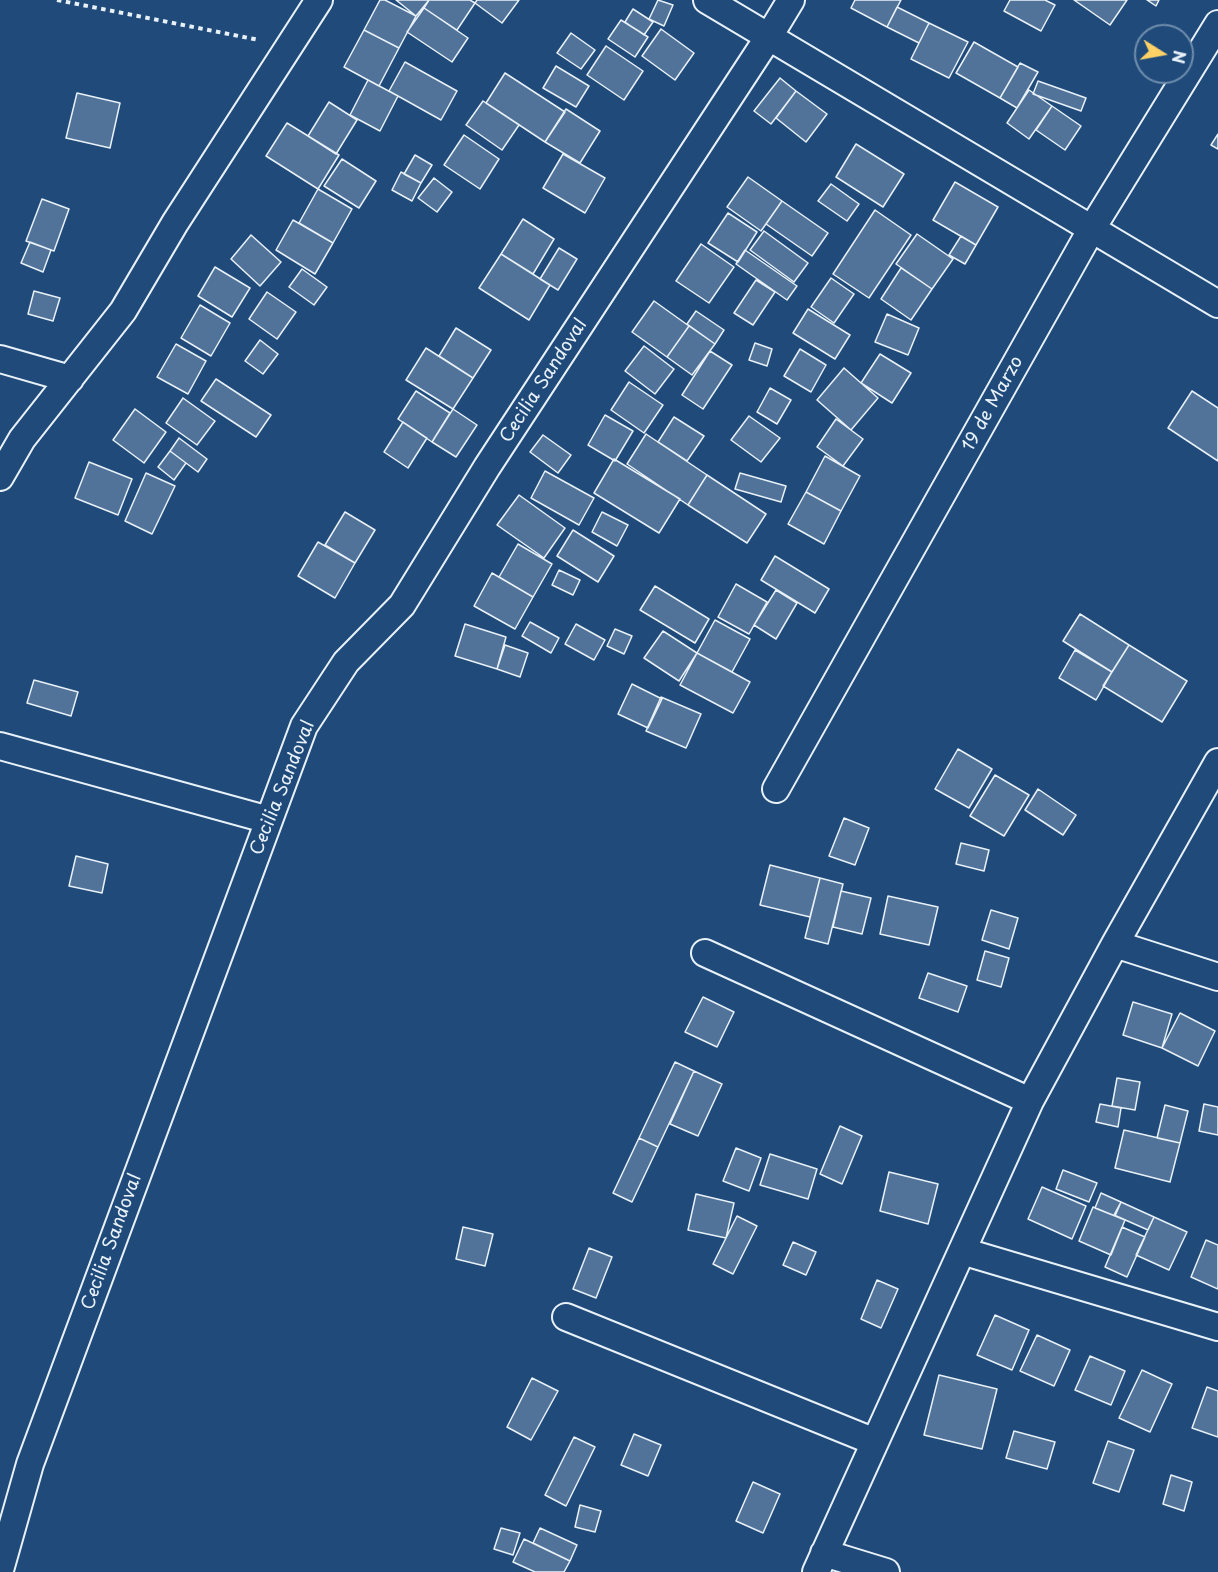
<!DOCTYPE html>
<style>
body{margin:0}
#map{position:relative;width:1218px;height:1572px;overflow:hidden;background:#1f4a7a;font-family:"Playpen Sans",sans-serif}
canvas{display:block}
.north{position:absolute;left:1134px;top:24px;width:60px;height:60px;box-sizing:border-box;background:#1f4a7a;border:2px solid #6f8dac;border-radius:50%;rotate:101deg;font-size:16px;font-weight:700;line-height:24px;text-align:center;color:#e8f1f8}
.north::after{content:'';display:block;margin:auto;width:21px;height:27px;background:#ffd166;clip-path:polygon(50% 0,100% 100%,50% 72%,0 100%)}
</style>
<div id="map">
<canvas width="1218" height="1572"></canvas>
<div class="north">N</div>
</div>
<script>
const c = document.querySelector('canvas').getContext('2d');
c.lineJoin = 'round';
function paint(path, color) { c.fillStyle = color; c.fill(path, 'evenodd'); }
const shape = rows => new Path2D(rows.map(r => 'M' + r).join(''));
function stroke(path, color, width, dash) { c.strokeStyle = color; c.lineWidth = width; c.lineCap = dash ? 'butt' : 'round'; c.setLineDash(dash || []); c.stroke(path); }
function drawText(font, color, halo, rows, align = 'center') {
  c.font = font + ' "Playpen Sans",sans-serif'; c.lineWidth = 5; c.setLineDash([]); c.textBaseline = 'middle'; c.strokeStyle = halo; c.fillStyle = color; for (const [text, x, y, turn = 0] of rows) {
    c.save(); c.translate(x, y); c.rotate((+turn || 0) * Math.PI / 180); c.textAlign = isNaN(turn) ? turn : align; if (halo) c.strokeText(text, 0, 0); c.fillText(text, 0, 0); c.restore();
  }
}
const building = shape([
 [380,0,385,0,416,16,399,48,364,30,380,0],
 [396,0,429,0,416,16,396,0],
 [429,0,470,0,475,3,457,30,424,8,429,0],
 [477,0,519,0,502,23,475,3,477,0],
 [658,0,673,5,664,26,649,19,658,0],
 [855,0,901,0,887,27,851,8,855,0],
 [1010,0,1045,0,1055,5,1041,31,1004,11,1010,0],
 [1074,0,1127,0,1110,25,1074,0],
 [1147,0,1159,0,1156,6,1147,0],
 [897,7,929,23,919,43,887,27,897,7],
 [424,8,468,38,452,62,407,32,424,8],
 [633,9,653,22,644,35,625,22,633,9],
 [621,20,648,37,635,57,608,39,621,20],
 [929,23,968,42,949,78,911,59,929,23],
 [661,29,694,53,675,80,642,56,661,29],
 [364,30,399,48,379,86,344,67,364,30],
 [571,33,595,50,581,69,557,53,571,33],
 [974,42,1018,67,1000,98,956,73,974,42],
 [606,46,643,71,624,100,587,75,606,46],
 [405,62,457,91,441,120,389,91,405,62],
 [1020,63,1038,72,1017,108,1000,98,1020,63],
 [556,66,589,86,576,107,543,88,556,66],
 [505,73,565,112,545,142,486,103,505,73],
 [780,78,796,91,771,124,754,111,780,78],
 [368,80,398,96,380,131,350,115,368,80],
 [1038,81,1086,98,1081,111,1033,94,1038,81],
 [1029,90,1052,106,1029,139,1007,123,1029,90],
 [796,91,827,114,806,142,776,118,796,91],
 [77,93,120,103,110,148,66,138,77,93],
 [483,101,519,125,502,150,466,125,483,101],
 [329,102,357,120,336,154,308,136,329,102],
 [1052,106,1081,126,1065,150,1036,130,1052,106],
 [566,109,600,131,580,163,545,142,566,109],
 [287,123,339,155,318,189,266,156,287,123],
 [1218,134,1218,149,1211,145,1218,134],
 [464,135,499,159,480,189,444,165,464,135],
 [856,144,904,174,883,207,836,177,856,144],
 [563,154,605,178,585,213,543,188,563,154],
 [415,155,432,165,421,183,404,174,415,155],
 [342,159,376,181,359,208,324,186,342,159],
 [401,172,421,183,412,201,392,190,401,172],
 [748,177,782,201,761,231,727,207,748,177],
 [434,178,452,192,437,212,418,198,434,178],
 [955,182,998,207,976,245,933,220,955,182],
 [831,184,859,204,847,221,818,201,831,184],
 [318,189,352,209,333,243,299,223,318,189],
 [42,199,69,209,54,251,26,241,42,199],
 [782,201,828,233,812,256,766,224,782,201],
 [875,210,911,235,869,298,833,274,875,210],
 [728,213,757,232,738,262,708,243,728,213],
 [523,219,554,239,533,274,501,254,523,219],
 [293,220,333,243,315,274,276,250,293,220],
 [764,231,808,263,794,282,750,250,764,231],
 [917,234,953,259,932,289,896,264,917,234],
 [251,235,281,262,260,286,231,259,251,235],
 [961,236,976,245,965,264,949,255,961,236],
 [30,242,51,250,43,272,21,263,30,242],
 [701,244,734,267,709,303,676,281,701,244],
 [559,248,577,259,558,290,540,279,559,248],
 [745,250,797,286,787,300,736,264,745,250],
 [501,254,550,285,529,320,479,288,501,254],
 [215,267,250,288,232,317,198,296,215,267],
 [901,268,932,289,911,320,881,299,901,268],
 [302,269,327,287,314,305,289,287,302,269],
 [831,278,854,294,834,323,811,307,831,278],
 [756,280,775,292,753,325,734,313,756,280],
 [34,291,60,298,53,321,28,314,34,291],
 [267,292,296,312,277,339,249,319,267,292],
 [654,301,689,326,667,357,632,332,654,301],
 [200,305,230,323,211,356,181,338,200,305],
 [808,309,850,335,835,359,793,333,808,309],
 [696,311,724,330,715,344,687,324,696,311],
 [887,314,919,328,908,355,875,342,887,314],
 [689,326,715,344,692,375,667,357,689,326],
 [456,328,491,350,473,378,439,356,456,328],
 [260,340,278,354,263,374,245,361,260,340],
 [755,343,772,349,767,366,749,360,755,343],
 [176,344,206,361,188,394,157,377,176,344],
 [644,346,674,369,655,394,625,371,644,346],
 [426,348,473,378,453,409,406,380,426,348],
 [800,349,826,365,811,392,784,376,800,349],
 [710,351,732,365,703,409,682,395,710,351],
 [880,354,911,373,892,403,861,383,880,354],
 [844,368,878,398,851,430,817,400,844,368],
 [216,379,271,415,256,437,201,401,216,379],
 [629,382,663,405,644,433,611,410,629,382],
 [770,388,791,400,777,424,757,412,770,388],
 [416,391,450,413,432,442,398,419,416,391],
 [1192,391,1218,408,1218,461,1168,428,1192,391],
 [183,398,215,421,197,445,166,423,183,398],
 [135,409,166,432,144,463,113,440,135,409],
 [453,409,477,425,456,457,432,442,453,409],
 [605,415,633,431,615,461,588,445,605,415],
 [749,416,780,438,761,462,731,440,749,416],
 [674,417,704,436,687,461,658,442,674,417],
 [836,419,863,439,843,466,817,447,836,419],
 [403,422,427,438,408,468,384,452,403,422],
 [646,434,707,475,688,505,627,464,646,434],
 [543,435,571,455,558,473,530,452,543,435],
 [179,438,207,459,198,472,170,451,179,438],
 [170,451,186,463,174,480,158,467,170,451],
 [825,456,860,476,841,511,806,492,825,456],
 [614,459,680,499,659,533,594,493,614,459],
 [89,462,132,479,118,515,75,498,89,462],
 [545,471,594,498,579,525,531,498,545,471],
 [146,473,175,486,152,534,125,521,146,473],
 [740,473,786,486,781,502,735,489,740,473],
 [707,475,766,514,747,543,688,505,707,475],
 [806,492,841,511,824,544,788,524,806,492],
 [519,495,565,528,544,558,497,525,519,495],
 [345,512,375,530,355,563,325,545,345,512],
 [602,512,628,525,617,546,592,532,602,512],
 [573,530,614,556,598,582,557,556,573,530],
 [318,542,355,563,335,598,298,576,318,542],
 [518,544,552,564,533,597,499,577,518,544],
 [775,556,829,589,815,613,761,580,775,556],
 [559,570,580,580,573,595,552,585,559,570],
 [492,573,533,597,515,629,474,606,492,573],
 [736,584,767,602,749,634,718,617,736,584],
 [655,586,709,619,695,643,640,610,655,586],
 [776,590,797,603,776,639,754,625,776,590],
 [1080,614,1129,645,1112,672,1063,641,1080,614],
 [715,620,750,639,732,672,697,653,715,620],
 [530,622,559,638,551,653,522,636,530,622],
 [465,624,506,637,497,669,455,656,465,624],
 [576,624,605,640,594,660,565,644,576,624],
 [615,629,632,636,624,654,607,646,615,629],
 [663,631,697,653,679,681,644,658,663,631],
 [505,645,528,653,520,677,497,669,505,645],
 [1129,645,1187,681,1162,722,1103,686,1129,645],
 [1075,650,1112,672,1096,700,1059,678,1075,650],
 [697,653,750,682,733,713,680,685,697,653],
 [34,680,78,692,71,716,27,703,34,680],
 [632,684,662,699,648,728,618,714,632,684],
 [661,697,701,714,686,748,646,731,661,697],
 [958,749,992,769,969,808,935,789,958,749],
 [995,775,1029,795,1004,836,970,816,995,775],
 [1038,789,1076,815,1063,835,1025,810,1038,789],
 [844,818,869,828,855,865,829,856,844,818],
 [961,843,989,850,984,871,956,864,961,843],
 [76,856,108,864,102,893,69,886,76,856],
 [770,865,820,878,810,917,760,905,770,865],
 [820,878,843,884,828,944,805,938,820,878],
 [841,891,871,898,862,934,833,927,841,891],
 [888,896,938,907,929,945,880,934,888,896],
 [991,910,1018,918,1009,949,982,940,991,910],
 [985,951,1009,958,1001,987,977,980,985,951],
 [928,973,967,986,958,1012,919,998,928,973],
 [703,997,734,1012,717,1047,685,1032,703,997],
 [1133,1002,1172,1014,1162,1048,1123,1035,1133,1002],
 [1180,1013,1215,1031,1198,1066,1162,1048,1180,1013],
 [675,1062,694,1071,658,1147,639,1138,675,1062],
 [694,1071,722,1084,698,1136,670,1124,694,1071],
 [1117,1078,1140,1082,1135,1110,1112,1106,1117,1078],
 [1100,1104,1121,1108,1118,1127,1096,1122,1100,1104],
 [1204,1104,1218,1107,1218,1135,1199,1131,1204,1104],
 [1165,1105,1188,1111,1180,1143,1157,1138,1165,1105],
 [840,1126,862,1136,842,1184,820,1174,840,1126],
 [1124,1130,1180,1143,1170,1182,1115,1168,1124,1130],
 [639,1138,658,1147,632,1202,613,1193,639,1138],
 [736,1148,761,1158,749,1191,723,1181,736,1148],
 [770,1154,817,1169,808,1199,760,1185,770,1154],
 [1063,1170,1097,1183,1089,1202,1056,1189,1063,1170],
 [889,1172,938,1184,928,1224,880,1211,889,1172],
 [1042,1187,1086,1206,1072,1239,1028,1219,1042,1187],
 [1101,1193,1121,1202,1115,1216,1095,1208,1101,1193],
 [696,1194,734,1203,726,1238,688,1230,696,1194],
 [1121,1202,1154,1217,1148,1230,1114,1215,1121,1202],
 [1093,1207,1125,1220,1111,1255,1079,1241,1093,1207],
 [737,1216,757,1226,733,1274,713,1264,737,1216],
 [1154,1217,1187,1232,1169,1270,1136,1255,1154,1217],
 [463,1227,493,1234,485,1266,456,1259,463,1227],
 [1122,1227,1145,1237,1127,1277,1105,1267,1122,1227],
 [1206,1240,1218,1245,1218,1289,1191,1277,1206,1240],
 [793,1242,816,1252,806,1275,783,1265,793,1242],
 [589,1248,612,1257,596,1298,573,1289,589,1248],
 [877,1280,898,1289,881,1328,861,1319,877,1280],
 [995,1315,1029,1330,1012,1370,977,1355,995,1315],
 [1037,1335,1070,1350,1054,1386,1020,1371,1037,1335],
 [1090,1356,1125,1371,1111,1405,1075,1390,1090,1356],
 [1142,1370,1172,1384,1150,1432,1119,1418,1142,1370],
 [939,1375,997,1389,982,1449,924,1435,939,1375],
 [532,1378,558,1391,531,1440,507,1427,532,1378],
 [1207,1387,1218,1391,1218,1437,1192,1428,1207,1387],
 [1014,1431,1055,1442,1047,1469,1006,1458,1014,1431],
 [634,1434,661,1445,648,1476,621,1465,634,1434],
 [574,1437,595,1447,566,1506,545,1495,574,1437],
 [1108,1441,1134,1450,1119,1492,1093,1483,1108,1441],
 [1171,1475,1192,1482,1184,1511,1163,1504,1171,1475],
 [753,1482,780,1494,763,1533,736,1521,753,1482],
 [580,1505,601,1511,595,1532,575,1527,580,1505],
 [501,1528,520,1533,513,1555,494,1549,501,1528],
 [540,1528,577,1545,570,1561,533,1543,540,1528],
 [524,1539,570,1561,564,1572,535,1572,513,1562,524,1539]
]);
paint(building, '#517399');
stroke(building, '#e8f1f8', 1.5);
const minor = shape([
 [707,0,1218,304],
 [0,359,70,379],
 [0,477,22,439,123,311,175,223,319,0],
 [0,746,269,820],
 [776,789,1091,230,1218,24],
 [1115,944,1218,977],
 [705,953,1030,1101],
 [962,1251,1218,1327],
 [566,1317,875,1442],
 [824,1553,886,1572],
 [0,1570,30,1464,304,726,346,662,402,605,487,467,768,38,791,0],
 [816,1572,1030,1101,1115,944,1218,762]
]);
stroke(minor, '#e8f1f8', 30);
stroke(shape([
 [57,0,259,40]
]), '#e8f1f8', 4, [4.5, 4.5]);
stroke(minor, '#1f4a7a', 26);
drawText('18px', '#e8f1f8', '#1f4a7a', [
 ["Cecilia Sandoval",544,381,-57],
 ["19 de Marzo",993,404,-61],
 ["Cecilia Sandoval",283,788,-68],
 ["Cecilia Sandoval",112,1242,-70]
]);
</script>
